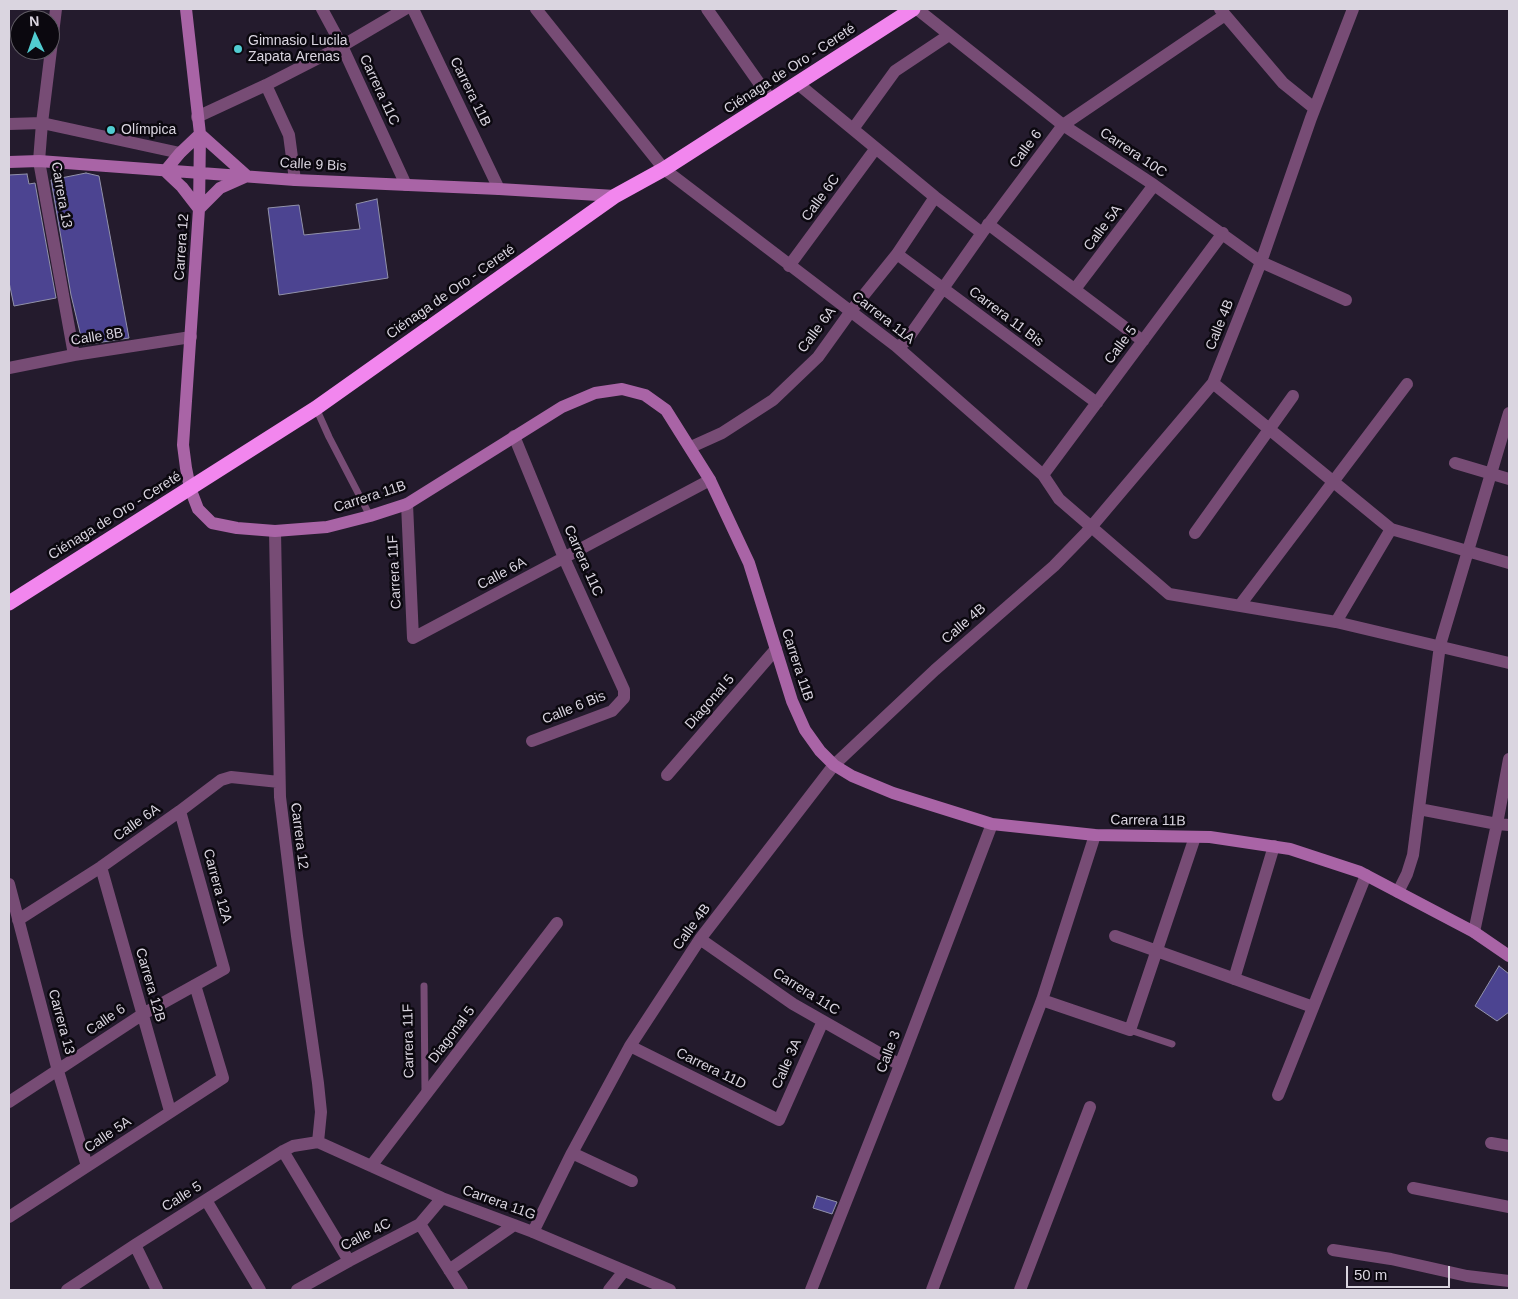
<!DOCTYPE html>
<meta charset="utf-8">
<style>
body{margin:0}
#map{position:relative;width:1518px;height:1299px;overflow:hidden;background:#241b2d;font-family:Arial,sans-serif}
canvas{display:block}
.frame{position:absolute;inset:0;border:10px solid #dad5e0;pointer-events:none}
.north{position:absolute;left:10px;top:10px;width:50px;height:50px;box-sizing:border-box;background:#0b080f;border:1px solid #5e5a63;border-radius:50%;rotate:357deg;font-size:14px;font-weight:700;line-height:20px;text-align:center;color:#dad5e0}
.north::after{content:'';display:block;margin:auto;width:18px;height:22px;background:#51ccd1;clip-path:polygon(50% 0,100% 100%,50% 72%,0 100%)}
.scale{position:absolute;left:1346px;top:1266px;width:104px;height:22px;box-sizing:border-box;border:2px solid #dad5e0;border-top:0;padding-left:6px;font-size:15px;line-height:18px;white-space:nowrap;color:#dad5e0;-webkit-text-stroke:4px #0b080f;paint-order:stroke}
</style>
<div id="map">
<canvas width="1518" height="1299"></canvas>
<div class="frame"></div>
<div class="north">N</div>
<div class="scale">50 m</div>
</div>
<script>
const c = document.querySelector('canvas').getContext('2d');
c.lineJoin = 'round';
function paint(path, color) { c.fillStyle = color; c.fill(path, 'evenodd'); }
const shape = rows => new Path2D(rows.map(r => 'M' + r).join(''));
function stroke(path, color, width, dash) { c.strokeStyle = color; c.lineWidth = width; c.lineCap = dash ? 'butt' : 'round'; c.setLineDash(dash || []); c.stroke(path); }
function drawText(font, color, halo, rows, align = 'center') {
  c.font = font + ' Arial,sans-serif'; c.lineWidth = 5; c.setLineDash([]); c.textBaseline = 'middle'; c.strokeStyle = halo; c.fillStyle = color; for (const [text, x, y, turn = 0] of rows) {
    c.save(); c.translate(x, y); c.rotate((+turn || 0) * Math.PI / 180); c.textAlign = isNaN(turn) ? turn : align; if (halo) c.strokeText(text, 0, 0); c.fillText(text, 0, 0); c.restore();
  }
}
const building = shape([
 [86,173,99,176,129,338,83,345,71,295,51,180,86,173],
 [27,174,29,184,35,183,56,298,14,306,9,282,9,175,27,174],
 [377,199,388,278,279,295,268,208,299,205,304,235,360,229,356,204,377,199],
 [1499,966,1509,974,1509,1012,1497,1021,1475,1006,1499,966],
 [817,1196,837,1202,832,1214,813,1208,817,1196]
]);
paint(building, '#4c4491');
stroke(building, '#9292aa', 1);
stroke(shape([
 [316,408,329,437,370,516],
 [424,986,425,1092],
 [1130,1030,1172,1044]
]), '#774c75', 7);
stroke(shape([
 [56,9,42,123,39,161,74,355],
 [322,9,342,46,406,185],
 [413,9,499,189],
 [536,9,664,169,896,346,1043,475,1059,499,1169,594,1336,622,1509,663],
 [707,9,771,100],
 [917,9,1063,125,1154,185,1261,262,1346,300],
 [1220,9,1283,83,1314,108],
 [797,83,935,197,982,233],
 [266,85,289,135,295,180],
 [197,117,266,85,342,46,405,9],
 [9,124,42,123,180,153],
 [853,129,895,71,949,35],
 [988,224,1143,341],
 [897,254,1097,403],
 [789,266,876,148],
 [1075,289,1154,185],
 [896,346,901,345,906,341,982,233,1063,125,1225,15],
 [9,368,74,355,191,337],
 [1213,383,1391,529,1509,563],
 [514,436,564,558,624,690,624,698,612,711,532,741],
 [691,447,722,433,773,400,818,357,851,311,897,254,935,197],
 [1455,463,1509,479],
 [1043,475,1223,233],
 [407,504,413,638,710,480],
 [275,531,280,797,297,936,318,1083,321,1112,318,1142],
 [1195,533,1293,396],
 [1240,605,1407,384],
 [1336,622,1391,529],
 [667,775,776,649],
 [1419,809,1497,824,1509,825],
 [101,867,170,1111],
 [9,884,58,1071,87,1166],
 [1398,892,1407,874,1413,855,1440,645,1509,413],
 [18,920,101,867,180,811,221,780,231,777,279,782],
 [1474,932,1497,824,1509,759],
 [1115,936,1313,1007],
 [700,939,793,1004,900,1065],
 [1234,979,1274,846],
 [1042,1000,1130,1030,1195,837],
 [630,1046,779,1120,823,1021],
 [1278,1095,1366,875],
 [9,1102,143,1014,224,969,180,811],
 [318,1142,442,1198,533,1232,670,1290],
 [1491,1143,1509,1146],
 [283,1151,349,1261],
 [572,1153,632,1181],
 [371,1166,557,923],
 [1413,1188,1509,1207],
 [206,1200,260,1290],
 [9,1217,223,1078,195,985],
 [420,1224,462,1290],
 [533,1232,572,1153,630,1046,700,939,834,765,935,670,1054,566,1086,533,1213,383,1261,262,1311,118,1353,9],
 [135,1245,157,1290],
 [1333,1250,1391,1259,1467,1276,1509,1281],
 [449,1270,514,1225],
 [67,1290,135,1245,283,1151,293,1146,318,1142],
 [297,1290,349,1261,420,1224,442,1198],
 [609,1290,624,1271],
 [811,1290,900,1065,992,824],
 [932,1290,1042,1000,1095,835],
 [1020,1290,1090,1107]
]), '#774c75', 12);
stroke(shape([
 [186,9,200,134,199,209,183,445,186,468,190,488,198,509,212,523,237,528,275,531,327,527,370,516,407,504,562,407,595,393,622,389,645,395,666,410,710,480,749,563,792,701,805,730,820,751,834,765,852,776,893,793,992,824,1095,835,1210,837,1290,849,1360,872,1474,932,1509,956],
 [200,134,247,176,220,188,199,209,182,187,165,171,180,153,200,134],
 [9,162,39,161,295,180,499,189,615,196]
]), '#a964a6', 12);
stroke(shape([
 [9,603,316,408,615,196,664,169,913,9]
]), '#f286ee', 15);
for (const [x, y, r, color] of [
 [238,49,5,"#51ccd1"],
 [111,130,5,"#51ccd1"]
]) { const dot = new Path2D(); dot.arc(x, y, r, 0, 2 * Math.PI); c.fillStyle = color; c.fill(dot); stroke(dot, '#0b080f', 2); }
drawText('14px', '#dad5e0', '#0b080f', [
 ["Gimnasio Lucila",248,41],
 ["Zapata Arenas",248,57],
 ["Olímpica",121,130]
], 'left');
drawText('14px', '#dad5e0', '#0b080f', [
 ["Ciénaga de Oro - Cereté",790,69,-33],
 ["Carrera 11C",379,90,65],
 ["Carrera 11B",470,92,64],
 ["Calle 6",1026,149,-53],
 ["Carrera 10C",1133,153,34],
 ["Calle 9 Bis",313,165,3],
 ["Carrera 13",61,195,80],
 ["Calle 6C",821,198,-54],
 ["Calle 5A",1103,228,-53],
 ["Carrera 12",182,247,-86],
 ["Ciénaga de Oro - Cereté",451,292,-35],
 ["Carrera 11 Bis",1006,317,37],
 ["Carrera 11A",883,318,38],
 ["Calle 4B",1220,325,-68],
 ["Calle 6A",817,330,-53],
 ["Calle 8B",97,337,-9],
 ["Calle 5",1121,345,-53],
 ["Carrera 11B",370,497,-18],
 ["Ciénaga de Oro - Cereté",115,516,-32],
 ["Carrera 11C",583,561,66],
 ["Carrera 11F",395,572,-93],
 ["Calle 6A",502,574,-28],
 ["Calle 4B",964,624,-41],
 ["Carrera 11B",797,665,72],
 ["Diagonal 5",710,702,-49],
 ["Calle 6 Bis",574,708,-22],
 ["Carrera 11B",1148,821,1],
 ["Calle 6A",137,823,-35],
 ["Carrera 12",299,836,83],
 ["Carrera 12A",217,886,75],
 ["Calle 4B",692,927,-54],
 ["Carrera 12B",150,985,74],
 ["Carrera 11C",806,992,32],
 ["Calle 6",106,1020,-34],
 ["Carrera 13",61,1022,75],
 ["Diagonal 5",452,1035,-53],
 ["Carrera 11F",409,1041,-91],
 ["Calle 3",889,1052,-69],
 ["Calle 3A",787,1064,-66],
 ["Carrera 11D",711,1069,26],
 ["Calle 5A",108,1135,-34],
 ["Calle 5",182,1197,-32],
 ["Carrera 11G",499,1203,20],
 ["Calle 4C",366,1235,-27]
]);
</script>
